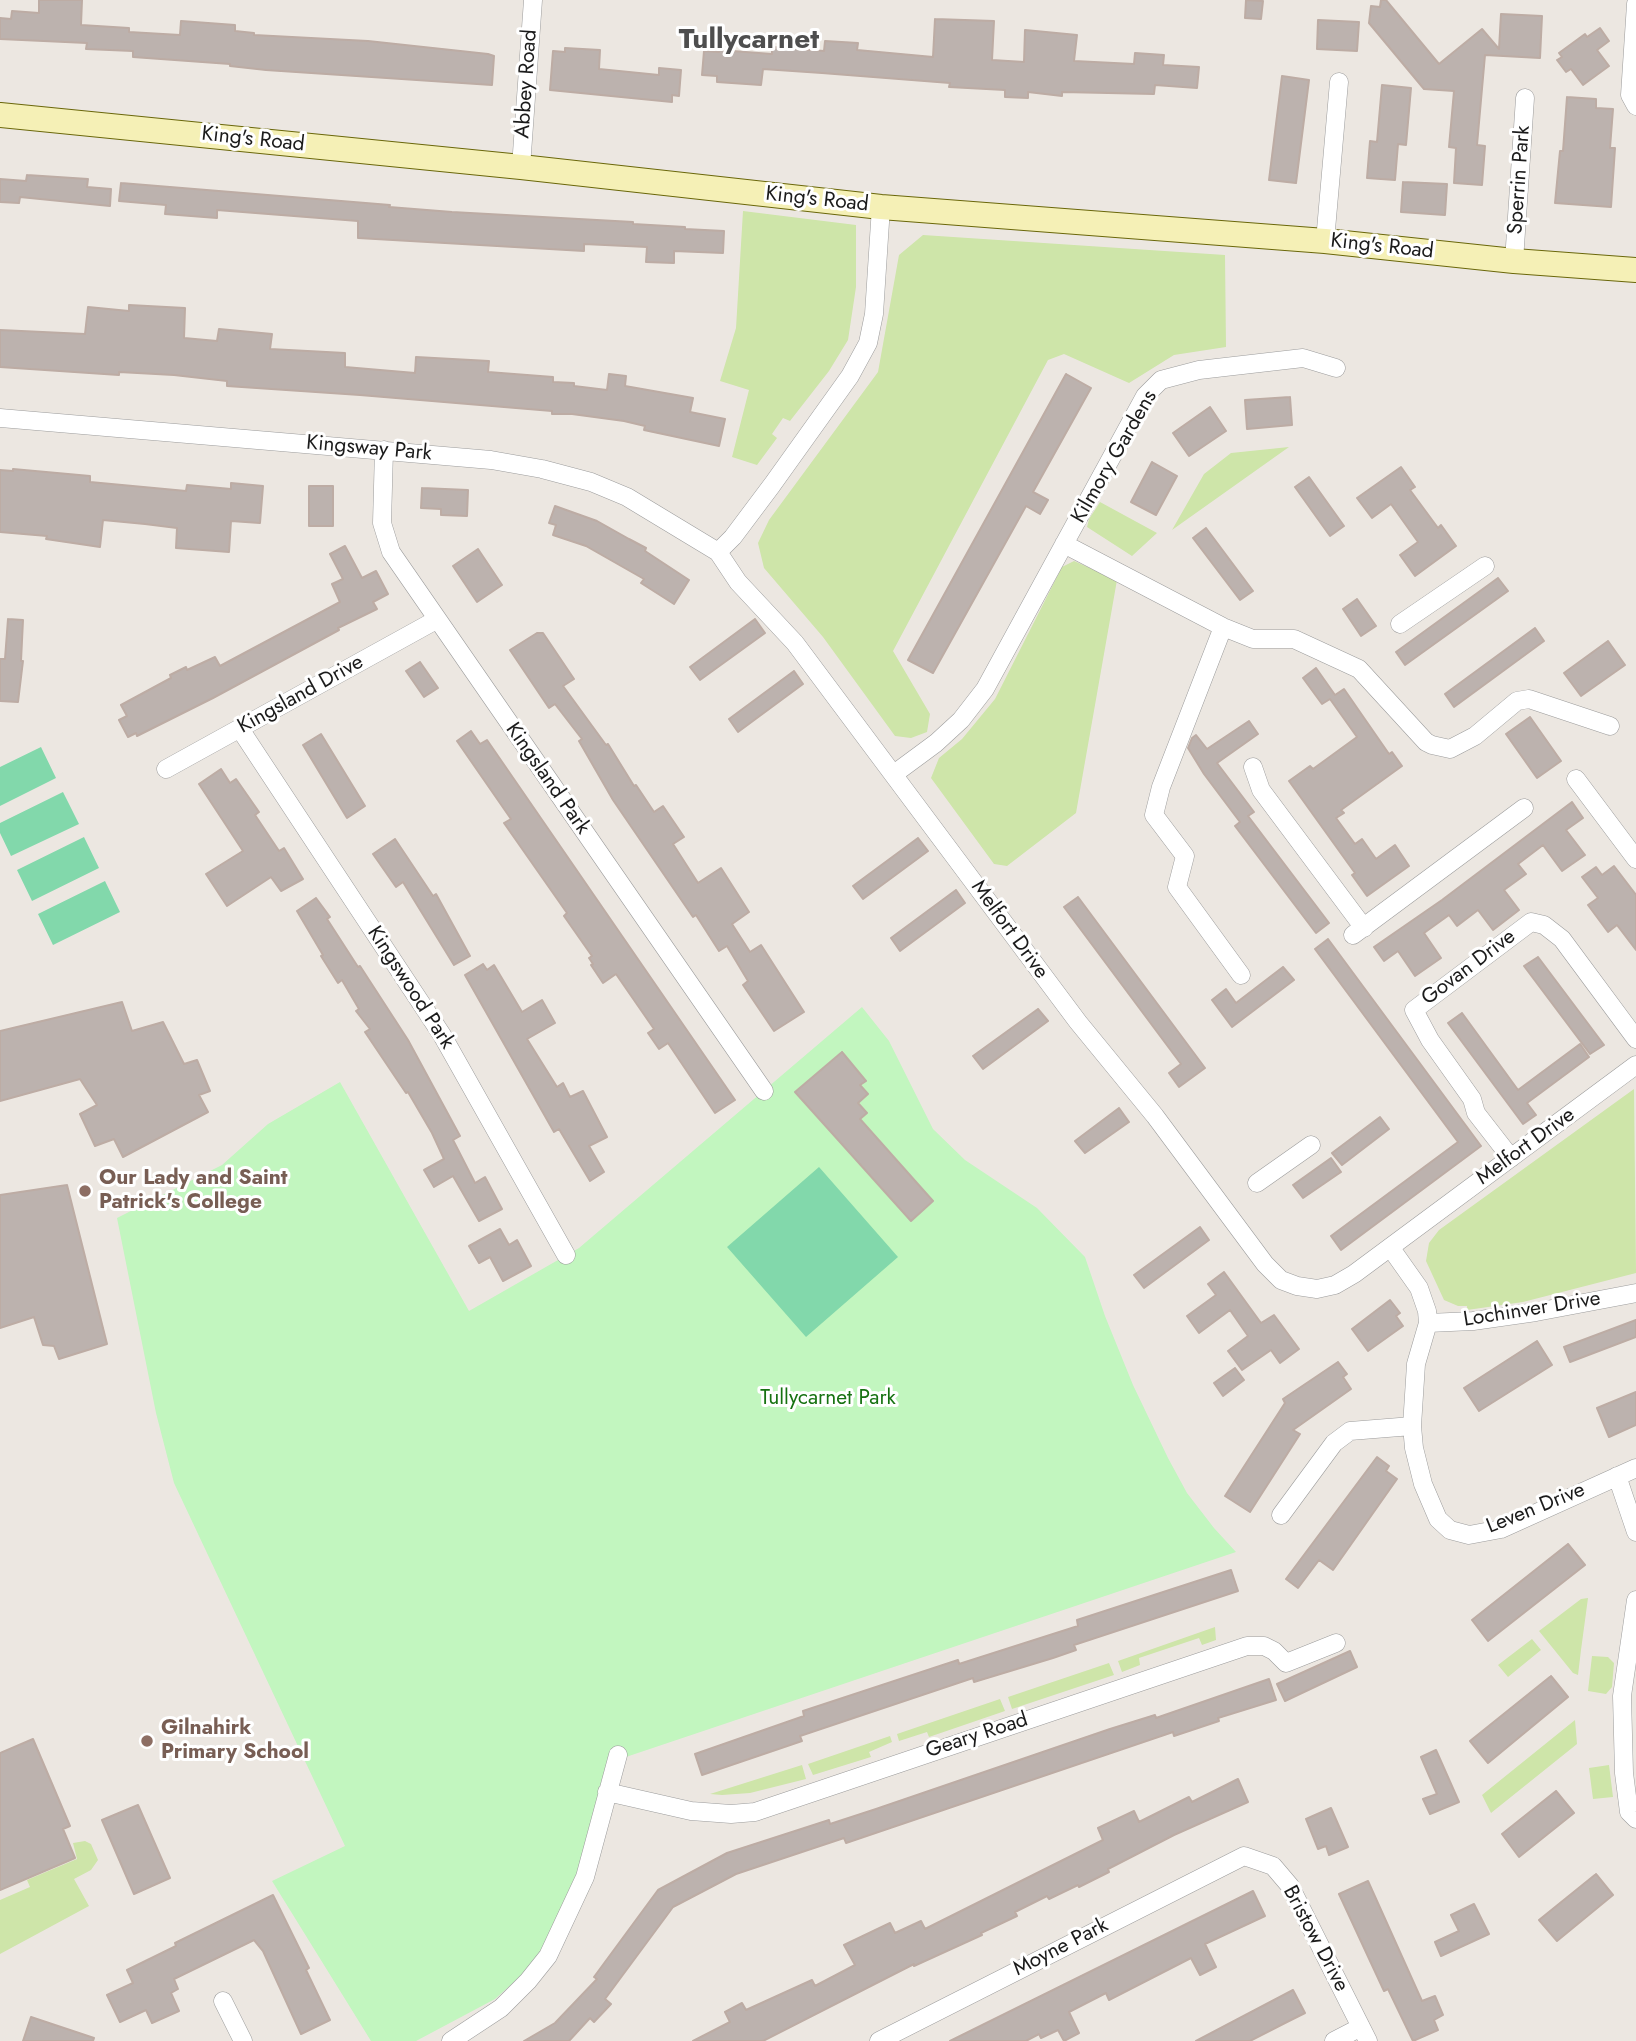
<!DOCTYPE html>
<style>
body{margin:0}
canvas{display:block;background:#ece7e1}
</style>
<canvas width="1636" height="2041"></canvas>
<script>
const c = document.querySelector('canvas').getContext('2d');
c.lineJoin = 'round';
function paint(path, color) { c.fillStyle = color; c.fill(path, 'evenodd'); }
const shape = rows => new Path2D(rows.map(r => 'M' + r).join(''));
function stroke(path, color, width, dash) { c.strokeStyle = color; c.lineWidth = width; c.lineCap = dash ? 'butt' : 'round'; c.setLineDash(dash || []); c.stroke(path); }
function drawText(font, color, halo, rows, align = 'center') {
  c.font = font + ' Jost,sans-serif'; c.lineWidth = 6; c.setLineDash([]); c.textBaseline = 'middle'; c.strokeStyle = halo; c.fillStyle = color; for (const [text, x, y, turn = 0] of rows) {
    c.save(); c.translate(x, y); c.rotate((+turn || 0) * Math.PI / 180); c.textAlign = isNaN(turn) ? turn : align; if (halo) c.strokeText(text, 0, 0); c.fillText(text, 0, 0); c.restore();
  }
}
paint(shape([
 [743,211,856,225,856,287,848,340,829,371,790,421,783,418,772,434,777,438,757,465,732,457,749,390,720,381,736,328],
 [923,235,1225,255,1226,347,1174,355,1129,383,1064,354,1048,360,893,651,930,714,927,732,911,738,895,736,823,637,764,568,758,543,769,520,878,372,899,255],
 [1289,447,1172,530,1204,474,1231,453],
 [1100,502,1157,533,1132,556,1087,527,1089,519],
 [1074,561,1117,580,1076,813,1007,866,994,864,931,778,939,758,962,739,995,699,1062,567],
 [1634,1089,1636,1273,1523,1302,1467,1310,1467,1306,1458,1306,1444,1300,1426,1261,1429,1243,1439,1230],
 [1588,1598,1581,1650,1578,1675,1573,1673,1539,1631,1581,1599],
 [1215,1627,1216,1640,1202,1645,1199,1638,1139,1658,1140,1665,1122,1672,1118,1661],
 [1532,1639,1541,1650,1508,1677,1498,1665],
 [1592,1656,1608,1657,1614,1663,1612,1687,1606,1694,1588,1691],
 [1109,1663,1114,1675,1012,1709,1008,1697],
 [1000,1699,1005,1711,929,1737,927,1732,899,1741,897,1734],
 [1575,1720,1577,1744,1491,1813,1482,1795],
 [890,1736,892,1742,869,1752,871,1757,813,1775,808,1764],
 [802,1765,806,1779,750,1793,722,1795,710,1794],
 [1609,1765,1613,1797,1593,1799,1589,1768],
 [85,1841,91,1844,98,1860,91,1870,74,1879,89,1906,0,1954,0,1900,30,1887,27,1880,77,1859,73,1843]
]), '#cee5a9');
paint(shape([
 [862,1007,889,1041,933,1129,965,1160,1037,1208,1085,1257,1105,1316,1133,1385,1168,1458,1187,1493,1214,1528,1236,1552,620,1759,588,1892,560,1941,495,1999,416,2041,371,2041,272,1881,345,1846,174,1483,156,1413,117,1218,222,1165,268,1124,340,1082,469,1311,579,1248]
]), '#c2f6bf');
paint(shape([
 [41,747,56,778,0,806,0,767],
 [63,792,79,824,11,856,0,833,0,823],
 [84,837,99,868,32,901,17,870],
 [105,881,120,912,53,945,38,914],
 [819,1167,898,1257,806,1337,727,1247]
]), '#82d8ab');
const building = shape([
 [39,0,82,0,81,25,129,28,129,32,180,35,181,21,235,25,235,31,254,33,254,35,368,41,488,54,494,56,492,85,266,70,230,66,230,64,133,57,133,51,86,49,87,43,0,39,0,18,11,19,12,11,39,13,39,0],
 [1246,0,1263,1,1261,19,1245,18,1246,0],
 [1381,0,1386,0,1439,64,1482,29,1499,49,1501,14,1542,16,1540,58,1485,55,1477,145,1485,146,1482,185,1454,183,1456,148,1449,147,1454,91,1424,89,1369,23,1371,6,1380,7,1381,0],
 [935,19,994,21,992,60,1024,62,1025,30,1077,35,1074,61,1134,64,1135,53,1164,55,1163,65,1199,67,1197,88,1155,85,1154,94,1062,92,1062,96,1028,92,1028,98,1005,97,1005,90,949,87,950,83,822,73,763,69,761,85,717,82,717,76,702,75,704,51,719,52,719,50,772,54,772,47,824,51,825,41,858,43,857,50,933,57,935,19],
 [1318,20,1359,22,1357,51,1317,49,1318,20],
 [1600,28,1609,41,1597,50,1609,66,1583,85,1571,69,1566,72,1557,60,1562,57,1559,53,1585,34,1587,37,1600,28],
 [565,48,600,50,599,69,659,75,659,68,681,70,679,96,672,95,672,102,550,90,553,51,565,52,565,48],
 [1282,76,1309,80,1296,183,1269,180,1282,76],
 [1382,85,1411,88,1406,145,1398,144,1395,180,1367,178,1370,141,1377,142,1382,85],
 [1567,97,1596,99,1596,108,1613,109,1610,148,1615,148,1611,207,1555,203,1560,151,1563,151,1567,97],
 [27,175,88,179,87,187,111,189,110,206,20,197,19,203,0,202,0,179,26,181,27,175],
 [1403,182,1447,184,1445,215,1401,212,1403,182],
 [121,183,390,205,389,207,452,212,633,222,633,224,685,227,685,229,724,231,723,253,674,251,674,263,646,262,647,247,584,244,584,251,358,238,358,221,217,210,217,218,165,214,166,205,119,201,121,183],
 [129,305,185,308,184,338,217,341,219,329,272,334,270,349,345,353,345,367,415,373,416,357,489,361,488,372,553,377,553,382,574,383,574,386,607,390,609,374,626,376,625,386,693,398,690,412,725,419,719,446,644,430,645,426,624,421,572,414,552,414,552,411,360,395,227,386,227,381,174,375,119,372,119,375,0,367,0,330,85,334,88,307,129,311,129,305],
 [1066,374,1091,388,1033,492,1048,500,1040,514,1026,506,933,673,908,660,1066,374],
 [1290,397,1292,425,1247,429,1245,400,1290,397],
 [1210,407,1226,431,1189,456,1173,433,1210,407],
 [1152,462,1177,476,1156,515,1131,502,1152,462],
 [1401,467,1415,487,1410,490,1438,528,1441,525,1456,546,1415,576,1400,555,1418,542,1391,504,1372,518,1357,498,1401,467],
 [13,469,90,476,90,482,186,491,187,485,231,489,231,483,263,486,260,523,231,521,229,552,176,548,177,528,145,524,103,520,100,547,46,539,47,536,0,532,0,470,13,471,13,469],
 [1309,477,1344,526,1330,536,1295,487,1309,477],
 [309,486,333,486,333,526,309,526,309,486],
 [422,488,468,490,467,516,441,515,441,509,421,508,422,488],
 [555,506,597,521,629,539,646,548,645,551,689,580,674,604,641,583,644,579,586,546,553,535,556,525,549,523,555,506],
 [1206,528,1253,591,1240,600,1193,538,1206,528],
 [345,546,362,578,376,571,388,594,373,602,377,609,338,628,339,630,213,698,137,736,136,733,128,737,119,720,127,716,121,705,171,678,170,675,186,667,187,670,215,657,220,666,340,602,332,584,343,579,330,554,345,546],
 [478,549,502,585,477,602,453,566,478,549],
 [1498,578,1508,591,1405,665,1396,652,1498,578],
 [1357,599,1376,626,1361,636,1343,609,1357,599],
 [8,619,23,620,21,661,23,661,18,702,0,701,0,659,5,659,8,619],
 [755,619,765,633,700,680,690,667,755,619],
 [1535,628,1544,641,1454,707,1445,694,1535,628],
 [537,633,543,633,574,679,563,686,606,745,608,744,634,786,636,785,654,812,663,806,684,837,673,844,698,883,721,868,749,912,732,924,750,952,761,945,804,1012,774,1031,743,985,748,981,727,946,719,951,696,915,693,917,613,800,579,741,582,739,555,704,549,708,510,650,537,633],
 [1608,641,1625,665,1581,696,1564,673,1608,641],
 [420,662,438,688,424,697,406,671,420,662],
 [1316,668,1335,695,1344,689,1389,754,1392,752,1402,766,1341,810,1344,813,1336,818,1355,844,1362,839,1376,859,1395,845,1409,866,1367,896,1352,875,1355,873,1289,781,1310,766,1313,769,1357,737,1330,699,1322,704,1303,678,1316,668],
 [794,671,803,684,738,732,729,719,794,671],
 [1530,717,1561,761,1537,778,1506,734,1530,717],
 [1249,721,1258,734,1217,763,1254,812,1248,816,1329,923,1316,933,1235,826,1240,822,1204,774,1188,748,1192,738,1196,735,1207,749,1249,721],
 [471,731,480,744,487,740,735,1100,715,1113,668,1043,659,1049,648,1033,654,1029,616,974,603,983,591,965,593,964,589,958,592,956,564,916,567,913,504,823,511,819,457,741,471,731],
 [321,734,365,806,347,818,303,745,321,734],
 [221,769,230,783,236,779,259,812,255,815,279,851,284,848,303,879,281,891,271,877,227,906,206,874,243,851,199,784,221,769],
 [1572,802,1583,818,1566,830,1585,855,1562,871,1543,845,1518,864,1526,874,1504,890,1519,910,1493,930,1478,910,1457,926,1449,915,1424,933,1441,958,1415,976,1398,951,1384,961,1374,947,1442,900,1572,802],
 [918,838,928,851,863,899,853,886,918,838],
 [395,839,433,896,436,894,470,956,454,965,403,882,396,887,373,854,395,839],
 [1614,866,1636,895,1636,950,1617,925,1608,932,1588,905,1598,898,1582,877,1596,867,1602,875,1614,866],
 [956,890,965,903,900,951,891,938,956,890],
 [1078,897,1205,1068,1179,1087,1169,1073,1181,1064,1064,907,1078,897],
 [316,898,330,917,327,919,358,967,360,966,408,1040,460,1136,453,1140,475,1183,485,1177,502,1209,479,1221,453,1176,434,1187,424,1170,444,1159,432,1133,408,1092,406,1093,365,1032,370,1029,356,1011,359,1009,342,980,338,983,321,956,323,955,297,911,316,898],
 [1328,939,1481,1146,1341,1250,1331,1236,1458,1142,1315,949,1328,939],
 [1538,957,1604,1045,1590,1054,1524,966,1538,957],
 [483,964,487,970,494,965,522,1012,542,1000,555,1023,527,1039,557,1087,563,1083,570,1097,583,1091,607,1137,589,1146,604,1172,590,1181,559,1129,554,1132,465,975,483,964],
 [1283,967,1294,980,1232,1027,1212,1000,1226,989,1236,1003,1283,967],
 [122,1002,132,1031,163,1022,184,1064,197,1060,210,1091,199,1095,208,1112,123,1157,114,1139,95,1146,80,1114,97,1105,80,1079,0,1101,0,1031,122,1002],
 [1038,1009,1048,1021,983,1069,973,1056,1038,1009],
 [1462,1013,1518,1090,1580,1044,1589,1057,1527,1103,1536,1115,1523,1124,1448,1023,1462,1013],
 [842,1052,866,1081,860,1085,868,1094,858,1103,867,1113,860,1119,933,1201,911,1221,795,1092,842,1052],
 [1119,1108,1129,1122,1085,1153,1075,1141,1119,1108],
 [1380,1117,1389,1129,1342,1165,1332,1153,1380,1117],
 [1331,1158,1341,1172,1303,1198,1293,1185,1331,1158],
 [67,1185,107,1344,59,1359,54,1346,43,1345,34,1317,0,1328,0,1195,67,1185],
 [1200,1227,1209,1240,1144,1288,1134,1275,1200,1227],
 [500,1229,509,1245,517,1240,531,1266,503,1281,490,1257,479,1263,469,1246,500,1229],
 [1224,1272,1261,1323,1274,1315,1299,1349,1280,1363,1271,1350,1242,1370,1228,1351,1248,1336,1230,1310,1199,1333,1187,1316,1216,1295,1208,1284,1224,1272],
 [1390,1300,1400,1313,1396,1316,1403,1326,1368,1351,1352,1329,1390,1300],
 [1636,1320,1636,1337,1570,1362,1564,1347,1636,1320],
 [1537,1341,1552,1365,1479,1411,1464,1388,1537,1341],
 [1338,1362,1347,1374,1343,1377,1351,1389,1293,1430,1300,1434,1250,1512,1225,1496,1285,1403,1283,1399,1338,1362],
 [1235,1368,1244,1380,1223,1396,1214,1383,1235,1368],
 [1636,1392,1636,1425,1609,1437,1597,1408,1636,1392],
 [1377,1457,1389,1466,1386,1471,1397,1479,1333,1570,1319,1560,1298,1588,1286,1579,1377,1457],
 [1568,1544,1585,1565,1488,1641,1472,1620,1568,1544],
 [1231,1570,1238,1591,1074,1645,1076,1650,1053,1658,974,1682,973,1678,800,1736,802,1741,702,1775,695,1754,804,1716,803,1711,958,1660,959,1664,1078,1626,1077,1620,1231,1570],
 [1350,1651,1357,1667,1285,1701,1277,1684,1350,1651],
 [1551,1676,1568,1697,1488,1763,1470,1741,1551,1676],
 [1269,1679,1276,1700,1218,1718,1219,1721,1174,1736,1173,1732,846,1843,844,1838,736,1874,673,1907,605,1999,611,2004,594,2022,590,2018,569,2041,524,2041,555,2023,597,1979,594,1977,658,1890,727,1853,829,1820,830,1824,876,1809,1110,1729,1155,1715,1156,1718,1269,1679],
 [33,1739,70,1826,63,1829,75,1858,0,1890,0,1753,33,1739],
 [1436,1750,1459,1802,1430,1814,1423,1799,1437,1794,1421,1757,1436,1750],
 [1238,1779,1248,1802,1174,1835,1108,1869,1109,1872,1079,1887,1078,1885,1049,1899,1047,1896,1015,1912,1017,1916,981,1933,982,1935,914,1966,914,1964,763,2041,693,2041,730,2022,725,2012,742,2003,746,2010,812,1980,815,1986,855,1965,844,1945,890,1923,895,1933,921,1921,925,1929,1103,1840,1098,1828,1134,1811,1139,1822,1189,1797,1192,1802,1238,1779],
 [1556,1791,1574,1813,1519,1857,1502,1834,1556,1791],
 [138,1805,170,1878,134,1894,102,1820,138,1805],
 [1331,1808,1348,1847,1329,1855,1326,1846,1318,1849,1306,1819,1331,1808],
 [1596,1874,1613,1895,1557,1941,1539,1920,1596,1874],
 [1368,1881,1422,2001,1435,1996,1443,2015,1434,2020,1438,2030,1413,2041,1388,1989,1384,1991,1339,1894,1368,1881],
 [1253,1891,1265,1916,1205,1944,1216,1967,1200,1975,1191,1958,1109,2000,1106,1993,1069,2012,1079,2033,1064,2041,1058,2030,1041,2038,1039,2034,1026,2041,950,2041,1253,1891],
 [273,1895,309,1968,306,1970,330,2020,301,2034,263,1951,254,1940,174,1979,178,1989,171,1993,179,2011,152,2023,146,2010,120,2022,107,1995,133,1983,127,1970,176,1946,175,1943,273,1895],
 [1474,1904,1489,1934,1441,1956,1435,1942,1459,1931,1451,1915,1474,1904],
 [1293,1990,1305,2013,1287,2022,1250,2041,1196,2041,1293,1990],
 [31,2017,94,2038,93,2041,23,2041,31,2017]
]);
paint(building, '#bcb2ae');
stroke(building, '#bdaca4', 2);
const street = shape([
 [1636,4,1630,95,1636,106],
 [521,167,533,0],
 [881,207,874,314,868,343,850,376,772,485,733,537,718,552,738,582,795,643,1078,1022,1155,1116,1265,1264,1281,1280,1297,1286,1317,1289,1335,1285,1354,1274,1636,1065],
 [1325,241,1339,82],
 [1514,261,1525,98],
 [0,418,491,460,542,469,591,482,627,497,718,552],
 [384,450,382,523,391,552,764,1091],
 [1064,544,1223,627,1253,639,1294,639,1359,669,1426,742,1432,745,1450,749,1475,736,1517,701,1529,699,1610,726],
 [1400,624,1485,566],
 [1223,627,1161,787,1154,815,1185,856,1177,887,1241,975],
 [240,729,442,1035,566,1255],
 [1253,767,1261,790,1364,928],
 [166,769,436,620],
 [894,774,936,743,961,720,985,689,1145,396,1161,380,1199,370,1303,358,1336,368],
 [1576,779,1636,859],
 [1353,935,1524,808],
 [1511,1158,1476,1113,1472,1099,1430,1040,1414,1010,1531,922,1544,925,1562,939,1636,1039],
 [1257,1183,1311,1145],
 [1390,1247,1419,1288,1427,1311,1428,1323,1416,1364,1412,1426,1414,1448,1423,1484,1438,1519,1450,1530,1469,1535,1501,1529,1636,1468],
 [1428,1323,1473,1321,1536,1312,1636,1293],
 [1617,1476,1636,1532],
 [1281,1515,1334,1443,1350,1431,1412,1426],
 [1636,1600,1622,1696,1624,1773,1629,1812,1636,1819],
 [607,1792,691,1811,731,1814,755,1812,1247,1646,1264,1646,1274,1651,1286,1663,1336,1643],
 [223,2001,243,2041],
 [451,2041,501,2008,528,1981,548,1956,585,1877,618,1755],
 [879,2041,1244,1856,1273,1866,1290,1886,1368,2041],
 [1334,2041,1361,2027]
]);
const secondary = shape([
 [0,115,521,167,881,207,1325,241,1514,261,1636,270]
]);
stroke(street, '#9c9c9c', 19);
stroke(secondary, '#6a670a', 26);
stroke(street, '#fff', 18);
stroke(secondary, '#f5f0b6', 24);
for (const [x, y, r, color] of [
 [85,1191,7,"#8d6e63"],
 [147,1741,7,"#8d6e63"]
]) { const dot = new Path2D(); dot.arc(x, y, r, 0, 2 * Math.PI); c.fillStyle = color; c.fill(dot); stroke(dot, '#fff', 2.5); }
drawText('21px', '#1b1b1b', '#fff', [
 ["Abbey Road",527,84,-86],
 ["King's Road",253,140,6],
 ["Sperrin Park",1520,180,-86],
 ["King's Road",817,200,6],
 ["King's Road",1382,247,6],
 ["Kingsway Park",369,449,5],
 ["Kilmory Gardens",1115,457,-60],
 ["Kingsland Drive",301,695,-29],
 ["Kingsland Park",547,779,55],
 ["Melfort Drive",1009,930,54],
 ["Govan Drive",1469,968,-37],
 ["Kingswood Park",410,988,57],
 ["Melfort Drive",1526,1147,-36],
 ["Lochinver Drive",1532,1310,-9],
 ["Leven Drive",1536,1509,-22],
 ["Geary Road",977,1736,-18],
 ["Bristow Drive",1315,1939,62],
 ["Moyne Park",1061,1948,-27]
]);
drawText('bold 21px', '#785e54', '#fff', [
 ["Our Lady and Saint",99,1179],
 ["Patrick's College",99,1203],
 ["Gilnahirk",161,1729],
 ["Primary School",161,1753]
], 'left');
drawText('21px', '#167211', '#fff', [
 ["Tullycarnet Park",828,1399]
]);
drawText('bold 28px', '#4e4e4e', '#fff', [
 ["Tullycarnet",749,41]
]);
</script>
